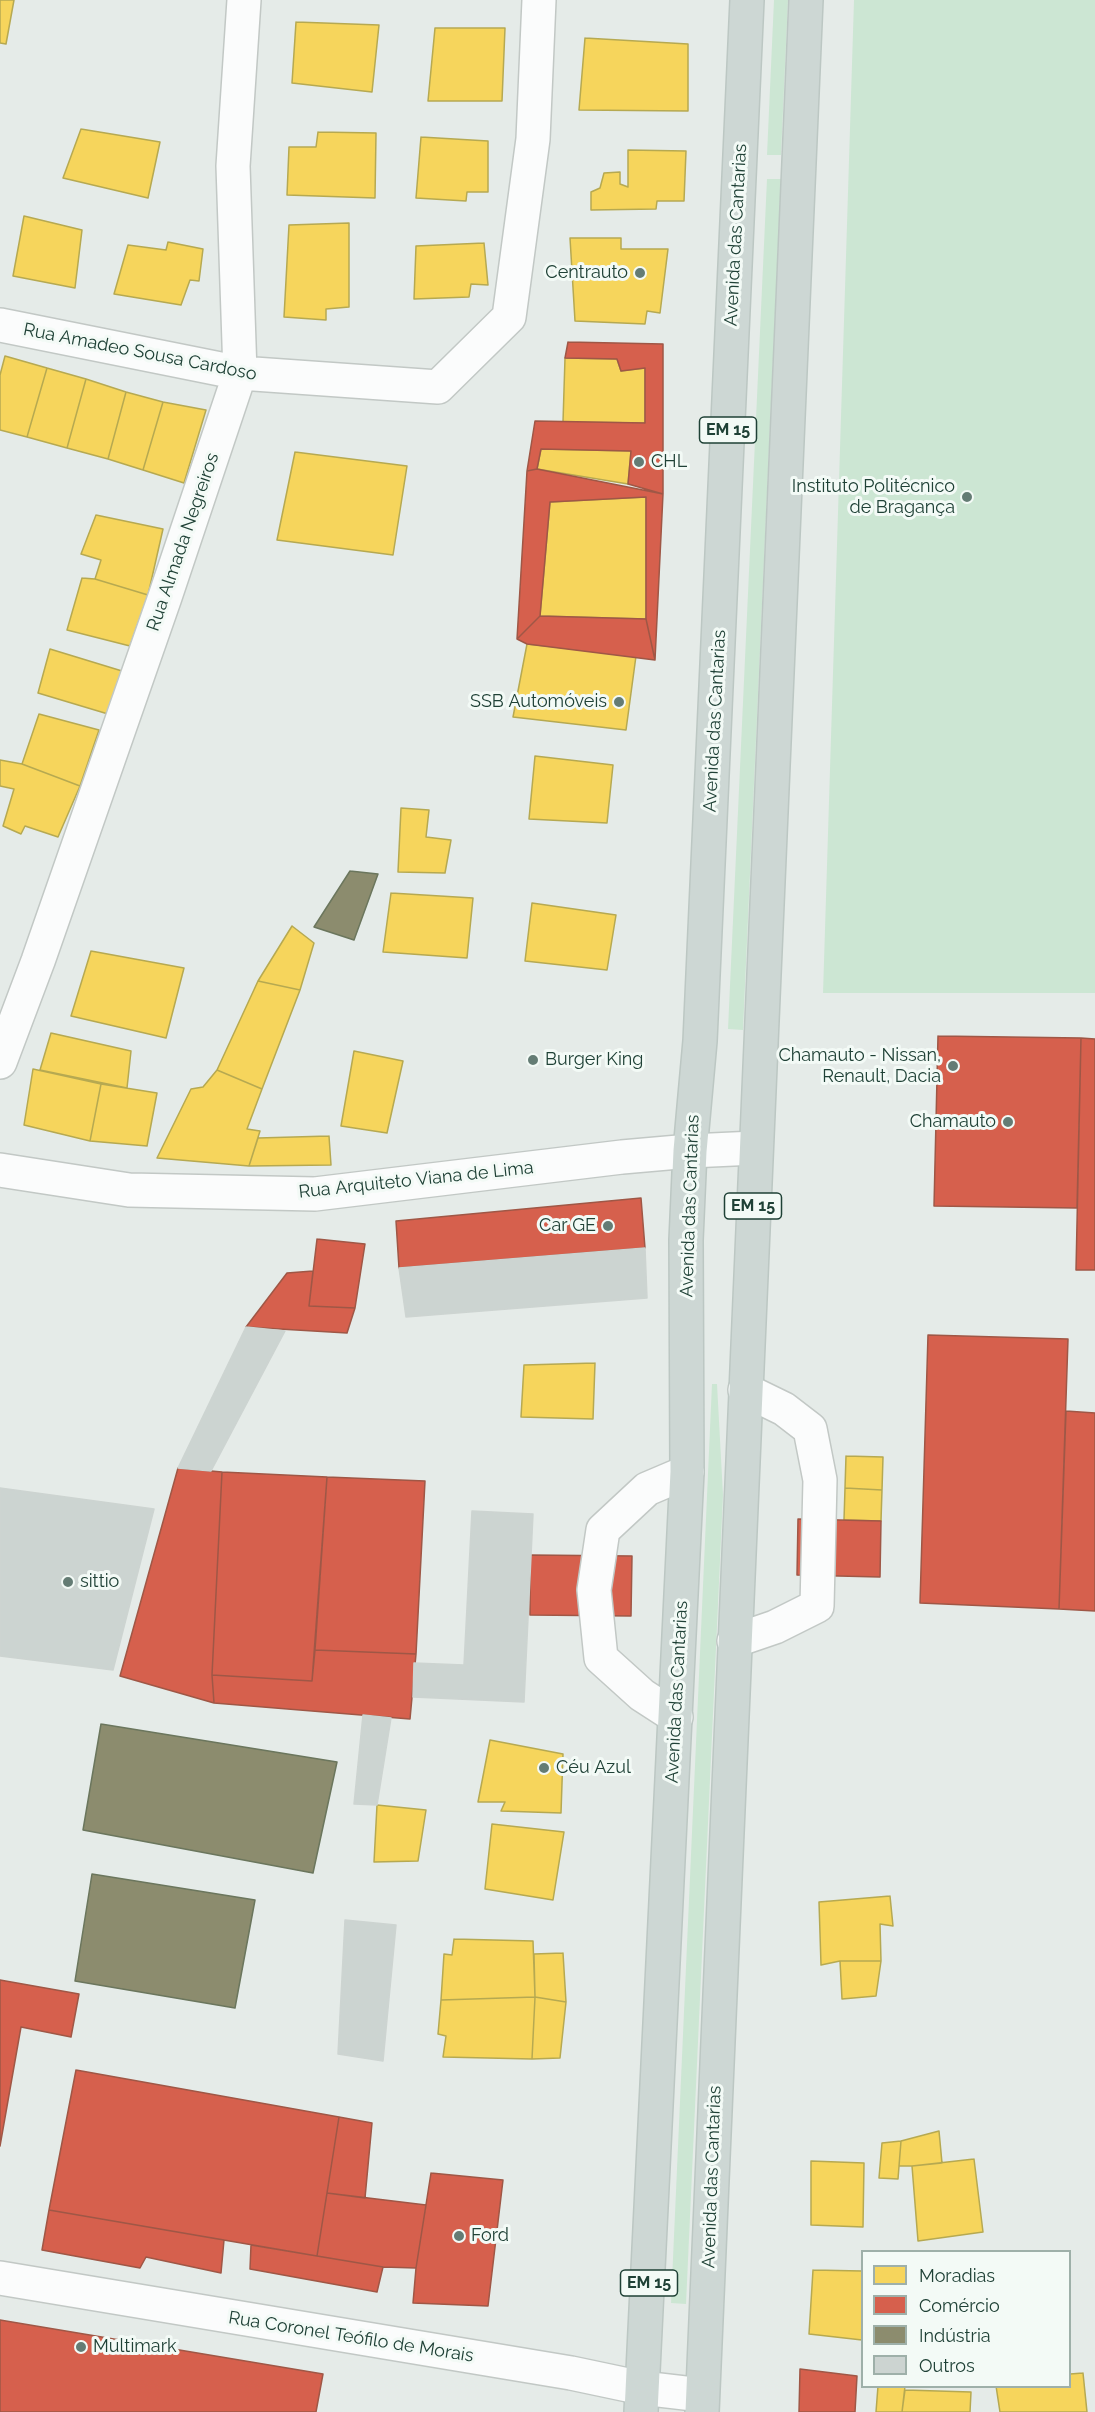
<!DOCTYPE html>
<meta charset="utf-8">
<style>
body{margin:0}
#map{position:relative;width:1095px;height:2412px;overflow:hidden;background:#e5ebe8;font-family:Raleway,sans-serif}
canvas{display:block}
.legend{position:absolute;left:861px;top:2250px;width:210px;height:138px;box-sizing:border-box;background:#f3faf6;border:2px solid #9eb0a9;margin:0;padding:8px 10px;list-style:none;font-size:18px;color:#1f4136}
.legend li{display:flex;align-items:center;gap:12px;height:30px}
.legend b{width:30px;border:2px solid #9eb0a9}
</style>
<div id="map">
<canvas width="1095" height="2412"></canvas>
<ul class="legend">
<li><b style="height:16px;background:#f6d55c"></b>Moradias</li>
<li><b style="height:16px;background:#d6604d"></b>Comércio</li>
<li><b style="height:16px;background:#8c8c6e"></b>Indústria</li>
<li><b style="height:16px;background:#ccd4d1"></b>Outros</li>
</ul>
</div>
<script>
const c = document.querySelector('canvas').getContext('2d');
c.lineJoin = 'round';
function paint(path, color) { c.fillStyle = color; c.fill(path, 'evenodd'); }
const shape = rows => new Path2D(rows.map(r => 'M' + r).join(''));
function stroke(path, color, width, dash) { c.strokeStyle = color; c.lineWidth = width; c.lineCap = dash ? 'butt' : 'round'; c.setLineDash(dash || []); c.stroke(path); }
function drawText(font, color, halo, rows, align = 'center') {
  c.font = font + ' Raleway,sans-serif'; c.lineWidth = 6; c.setLineDash([]); c.textBaseline = 'middle'; c.strokeStyle = halo; c.fillStyle = color; for (const [text, x, y, turn = 0] of rows) {
    c.save(); c.translate(x, y); c.rotate((+turn || 0) * Math.PI / 180); c.textAlign = isNaN(turn) ? turn : align; if (halo) c.strokeText(text, 0, 0); c.fillText(text, 0, 0); c.restore();
  }
}
paint(shape([
 [774,0,788,0,781,155,767,155],
 [854,0,1095,0,1095,993,823,993],
 [767,179,781,179,743,1030,728,1029],
 [712,1384,717,1384,723,1495,686,2304,671,2303]
]), '#cce6d3');
const homes = shape([
 [0,0,14,0,6,44,0,43,0,0],
 [296,22,379,25,372,92,292,83,296,22],
 [435,28,505,28,502,101,428,101,435,28],
 [585,38,688,44,688,111,579,110,585,38],
 [81,129,160,142,148,198,63,178,81,129],
 [318,132,376,133,375,198,287,195,289,147,316,147,318,132],
 [421,137,488,141,488,192,467,192,466,201,416,198,421,137],
 [628,150,686,151,684,201,657,201,656,209,591,210,591,192,600,188,604,173,620,172,620,184,628,187,628,150],
 [24,216,82,230,75,288,13,276,24,216],
 [349,223,349,307,326,309,326,320,284,317,289,225,349,223],
 [570,238,621,238,621,249,668,249,660,313,647,311,645,324,575,321,570,238],
 [168,242,203,249,199,281,190,280,181,305,114,294,128,245,166,250,168,242],
 [484,243,488,285,471,284,469,297,414,299,416,246,484,243],
 [5,356,47,368,27,437,0,430,0,375,5,356],
 [565,358,617,359,621,371,645,368,645,423,563,422,565,358],
 [47,368,86,379,67,448,27,437,47,368],
 [86,379,126,392,108,459,67,448,86,379],
 [126,392,163,402,143,470,108,459,126,392],
 [163,402,206,410,184,483,143,470,163,402],
 [541,449,631,451,628,484,537,469,541,449],
 [295,452,407,466,393,555,277,540,295,452],
 [646,497,646,619,540,616,550,502,646,497],
 [96,515,163,529,148,595,95,579,101,560,81,554,96,515],
 [82,578,95,579,148,595,130,646,67,630,82,578],
 [527,644,636,656,626,730,513,717,527,644],
 [50,649,122,671,108,714,38,693,50,649],
 [39,714,99,730,80,786,22,764,39,714],
 [535,756,613,765,607,823,529,819,535,756],
 [0,760,22,764,80,786,58,837,25,826,21,834,3,826,14,789,0,786,0,760],
 [401,808,429,810,426,837,451,840,445,873,398,872,401,808],
 [391,893,473,898,467,958,383,952,391,893],
 [532,903,616,915,607,970,525,961,532,903],
 [292,926,314,943,300,990,258,981,292,926],
 [91,951,184,968,166,1038,71,1016,91,951],
 [258,981,300,990,262,1089,217,1070,258,981],
 [51,1033,131,1051,127,1088,40,1070,51,1033],
 [354,1051,403,1061,387,1133,341,1126,354,1051],
 [33,1069,101,1084,90,1141,24,1125,33,1069],
 [217,1070,262,1089,247,1129,260,1131,249,1166,157,1158,191,1089,203,1087,217,1070],
 [101,1084,157,1093,147,1146,90,1141,101,1084],
 [329,1136,331,1165,249,1166,258,1138,329,1136],
 [595,1363,593,1419,521,1417,524,1365,595,1363],
 [846,1456,883,1457,882,1490,845,1488,846,1456],
 [845,1488,882,1490,881,1521,844,1520,845,1488],
 [490,1740,563,1754,561,1813,501,1811,505,1802,478,1802,490,1740],
 [377,1805,426,1810,418,1861,374,1862,377,1805],
 [492,1824,564,1832,553,1900,485,1889,492,1824],
 [890,1896,893,1926,880,1924,881,1961,840,1961,821,1965,819,1902,890,1896],
 [454,1939,533,1941,535,1997,441,2000,444,1954,452,1955,454,1939],
 [563,1953,566,2002,535,1997,534,1954,563,1953],
 [840,1961,881,1961,876,1996,842,1999,840,1961],
 [535,1997,566,2002,560,2058,532,2059,535,1997],
 [535,1997,532,2059,443,2057,446,2036,438,2034,441,2000,535,1997],
 [939,2131,942,2163,912,2166,899,2166,901,2141,939,2131],
 [901,2141,898,2179,879,2178,882,2143,901,2141],
 [974,2159,983,2232,918,2241,912,2166,974,2159],
 [811,2161,864,2163,863,2227,811,2225,811,2161],
 [813,2270,862,2271,862,2340,809,2334,813,2270],
 [1083,2373,1087,2412,1000,2412,996,2386,1070,2386,1070,2374,1083,2373],
 [878,2386,905,2386,902,2412,876,2412,878,2386],
 [905,2390,971,2392,970,2412,902,2412,905,2390]
]);
paint(homes, '#f6d55c');
stroke(homes, '#b6a951', 1.5);
const shops = shape([
 [568,342,663,344,663,494,628,484,631,451,541,449,537,469,527,471,535,421,645,423,645,368,621,371,617,359,565,358,568,342],
 [537,469,663,494,655,660,646,619,646,497,550,502,540,616,517,639,527,471,537,469],
 [540,616,646,619,655,660,527,644,517,639,540,616],
 [938,1036,1081,1038,1077,1208,934,1206,938,1036],
 [1081,1038,1095,1039,1095,1270,1076,1270,1081,1038],
 [641,1198,645,1248,399,1268,396,1221,641,1198],
 [317,1239,365,1244,355,1308,309,1306,317,1239],
 [313,1271,309,1306,355,1308,347,1333,246,1327,287,1273,313,1271],
 [928,1335,1068,1339,1059,1609,920,1603,928,1335],
 [1066,1411,1095,1413,1095,1611,1059,1609,1066,1411],
 [178,1468,222,1472,212,1675,214,1703,120,1676,178,1468],
 [222,1472,327,1477,312,1681,212,1675,222,1472],
 [327,1477,425,1481,416,1654,315,1650,327,1477],
 [798,1519,881,1521,880,1577,797,1575,798,1519],
 [530,1555,632,1556,631,1616,530,1615,530,1555],
 [315,1650,416,1654,410,1719,214,1703,212,1675,312,1681,315,1650],
 [0,1980,79,1994,71,2037,21,2027,0,2146,0,1980],
 [76,2070,339,2117,317,2256,49,2210,76,2070],
 [339,2117,372,2123,365,2198,327,2193,339,2117],
 [431,2173,503,2180,488,2306,413,2303,416,2268,431,2173],
 [327,2193,426,2205,416,2268,383,2267,317,2256,327,2193],
 [49,2210,224,2240,221,2273,146,2257,140,2268,42,2250,49,2210],
 [251,2245,383,2267,377,2292,250,2269,251,2245],
 [0,2320,323,2374,316,2412,0,2412,0,2320],
 [800,2369,857,2376,855,2412,799,2412,800,2369]
]);
paint(shops, '#d6604d');
stroke(shops, '#9f5746', 1.5);
const industry = shape([
 [350,871,378,874,354,940,314,927,350,871],
 [101,1724,337,1762,313,1873,83,1830,101,1724],
 [92,1874,255,1900,235,2008,75,1981,92,1874]
]);
paint(industry, '#8c8c6e');
stroke(industry, '#6b765d', 1.5);
const building = shape([
 [645,1248,647,1298,406,1317,399,1268,645,1248],
 [246,1327,285,1331,211,1471,178,1468,246,1327],
 [0,1488,154,1509,113,1670,0,1656,0,1488],
 [472,1511,533,1514,524,1702,413,1697,414,1663,464,1665,472,1511],
 [363,1715,391,1718,377,1805,354,1804,363,1715],
 [345,1920,396,1925,383,2061,338,2054,345,1920]
]);
paint(building, '#ccd4d1');
stroke(building, '#cdd4d1', 1.5);
const minor = shape([
 [0,325,240,373,438,387,509,317,533,139,539,0],
 [0,1062,38,961,165,597,240,373,233,166,244,0],
 [0,1170,129,1190,315,1194,622,1157,690,1151,755,1148],
 [734,1641,775,1627,817,1606,820,1480,810,1429,784,1409,745,1390],
 [676,1717,642,1695,601,1658,594,1590,603,1530,647,1489,687,1472],
 [0,2278,571,2373,642,2388,702,2395]
]);
const major = shape([
 [641,2412,687,1472,686,1240,690,1151,700,1041,747,0],
 [702,2412,806,0]
]);
stroke(minor, '#c2c8c5', 36);
stroke(major, '#bcc7c3', 36);
stroke(minor, '#fbfcfc', 33);
stroke(major, '#cdd7d4', 33);
for (const [x, y, r, color] of [
 [640,273,6,"#647c74"],
 [639,462,6,"#647c74"],
 [967,497,6,"#647c74"],
 [619,702,6,"#647c74"],
 [533,1060,6,"#647c74"],
 [953,1066,6,"#647c74"],
 [1008,1122,6,"#647c74"],
 [608,1226,6,"#647c74"],
 [68,1582,6,"#647c74"],
 [544,1768,6,"#647c74"],
 [459,2236,6,"#647c74"],
 [81,2347,6,"#647c74"]
]) { const dot = new Path2D(); dot.arc(x, y, r, 0, 2 * Math.PI); c.fillStyle = color; c.fill(dot); stroke(dot, '#f3faf6', 2); }
for (const [x, y, w] of [
 [728,430,57],
 [753,1206,57],
 [649,2283,57]
]) { const box = new Path2D(); box.roundRect(x - w / 2, y - 13, w, 26, 4.5); c.fillStyle = '#f3faf6'; c.fill(box); stroke(box, '#1f4136', 1.5); }
drawText('bold 16px', '#1f4136', null, [
 ["EM 15",728,430],
 ["EM 15",753,1206],
 ["EM 15",649,2283]
]);
drawText('18px', '#1f4136', '#f3faf6', [
 ["Avenida das Cantarias",736,235,-87],
 ["Rua Amadeo Sousa Cardoso",140,352,11],
 ["Rua Almada Negreiros",183,542,-71],
 ["Avenida das Cantarias",715,721,-87],
 ["Rua Arquiteto Viana de Lima",416,1180,-6],
 ["Avenida das Cantarias",690,1206,-88],
 ["Avenida das Cantarias",677,1692,-87],
 ["Avenida das Cantarias",712,2177,-88],
 ["Rua Coronel Teófilo de Morais",351,2337,9]
]);
drawText('18px', '#1f4136', '#f3faf6', [
 ["Centrauto",628,273],
 ["CHL",651,462,"left"],
 ["Instituto Politécnico",955,487],
 ["de Bragança",955,508],
 ["SSB Automóveis",607,702],
 ["Chamauto - Nissan,",941,1056],
 ["Renault, Dacia",941,1077],
 ["Burger King",545,1060,"left"],
 ["Chamauto",996,1122],
 ["Car GE",596,1226],
 ["sittio",80,1582,"left"],
 ["Céu Azul",556,1768,"left"],
 ["Ford",471,2236,"left"],
 ["Multimark",93,2347,"left"]
], 'right');
</script>
